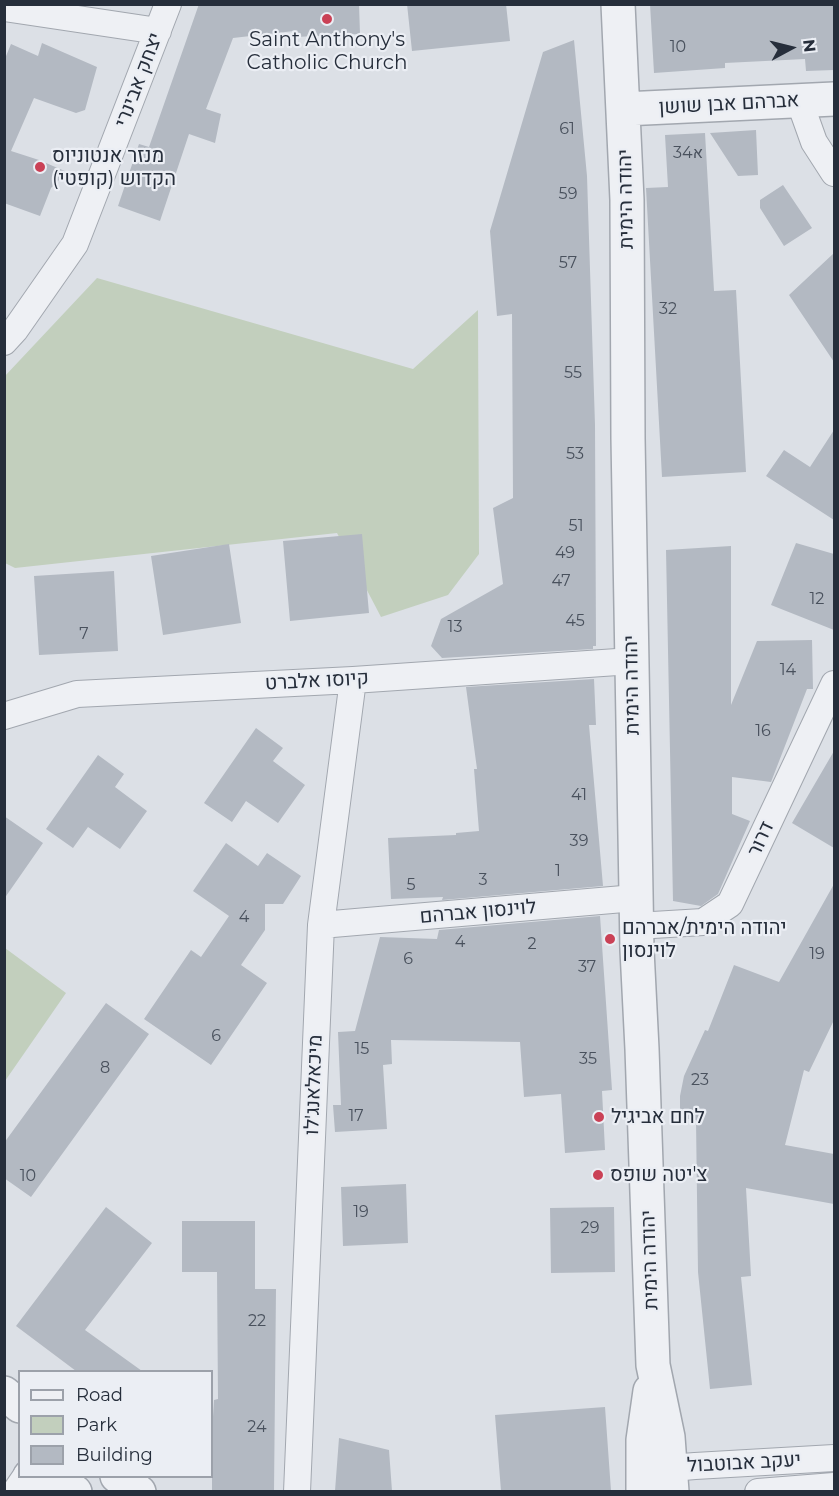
<!DOCTYPE html>
<meta charset="utf-8">
<style>
body{margin:0}
#map{position:relative;width:839px;height:1496px;overflow:hidden;background:#dce0e6;font-family:Montserrat,sans-serif}
canvas{display:block}
.frame{position:absolute;inset:0;border:6px solid #262e3b;pointer-events:none}
.legend{position:absolute;left:18px;top:1370px;width:195px;height:108px;box-sizing:border-box;background:#ebeef4;border:2px solid #9ca1aa;margin:0;padding:8px 10px;list-style:none;font-size:18px;color:#262e3b}
.legend li{display:flex;align-items:center;gap:12px;height:30px}
.legend b{width:30px;border:2px solid #9ca1aa}
.north{position:absolute;left:761px;top:18px;width:60px;height:60px;-webkit-text-stroke:4px #ebeef4;paint-order:stroke;rotate:83deg;font-size:16px;font-weight:700;line-height:24px;text-align:center;color:#262e3b}
.north::after{content:'';display:block;margin:auto;width:21px;height:27px;background:#262e3b;clip-path:polygon(50% 0,100% 100%,50% 72%,0 100%)}
</style>
<div id="map">
<canvas width="839" height="1496"></canvas>
<div class="frame"></div>
<ul class="legend">
<li><b style="height:8px;background:#eef0f4"></b>Road</li>
<li><b style="height:16px;background:#c2cfbd"></b>Park</li>
<li><b style="height:16px;background:#b3b9c2"></b>Building</li>
</ul>
<div class="north">N</div>
</div>
<script>
const c = document.querySelector('canvas').getContext('2d');
c.lineJoin = 'round';
function paint(path, color) { c.fillStyle = color; c.fill(path, 'evenodd'); }
const shape = rows => new Path2D(rows.map(r => 'M' + r).join(''));
function stroke(path, color, width, dash) { c.strokeStyle = color; c.lineWidth = width; c.lineCap = dash ? 'butt' : 'round'; c.setLineDash(dash || []); c.stroke(path); }
function drawText(font, color, halo, rows, align = 'center') {
  c.font = font + ' Montserrat,Heebo,sans-serif'; c.lineWidth = 4.5; c.setLineDash([]); c.textBaseline = 'middle'; c.strokeStyle = halo; c.fillStyle = color; for (const [text, x, y, turn = 0] of rows) {
    c.save(); c.translate(x, y); c.rotate((+turn || 0) * Math.PI / 180); c.textAlign = isNaN(turn) ? turn : align; if (halo) c.strokeText(text, 0, 0); c.fillText(text, 0, 0); c.restore();
  }
}
paint(shape([
 [97,278,413,369,478,310,479,554,448,595,381,617,337,533,15,568,5,563,4,377],
 [5,948,66,993,5,1081]
]), '#c2cfbd');
paint(shape([
 [199,4,359,4,360,34,295,37,294,31,233,38,206,109,221,114,215,143,189,134,160,221,118,206,139,144,149,147],
 [407,4,506,4,510,41,412,51],
 [650,4,834,4,834,70,806,71,805,59,725,63,725,68,654,73],
 [574,40,587,176,595,425,596,646,593,646,593,649,442,658,431,646,441,619,503,584,493,508,513,498,512,314,497,316,490,231,543,52],
 [42,43,97,67,85,110,76,113,34,98,11,151,39,160,67,172,51,188,40,216,4,203,4,61,11,44,38,56],
 [756,130,758,175,738,176,710,133],
 [705,133,714,291,736,290,746,472,662,477,646,188,668,187,665,135],
 [783,185,812,228,784,246,760,208,760,200],
 [834,253,834,362,789,295],
 [834,430,834,520,766,476,784,450,810,467],
 [362,534,369,613,290,621,283,541],
 [796,543,834,554,834,630,771,605],
 [229,544,241,623,163,635,151,556],
 [731,546,731,705,757,641,812,640,813,689,807,689,771,782,732,777,732,814,750,821,718,894,701,906,673,901,666,550],
 [114,571,118,651,39,655,34,576],
 [594,679,596,725,589,725,603,886,442,900,443,897,391,899,388,838,456,835,456,833,479,831,474,769,477,769,466,687],
 [256,728,283,748,273,761,305,785,278,823,246,801,232,822,204,803],
 [834,751,834,848,792,823],
 [98,755,124,774,115,787,147,811,120,849,88,827,73,848,46,829],
 [4,816,43,843,4,899],
 [226,843,258,866,267,853,301,876,283,904,265,904,265,930,241,965,267,983,211,1065,144,1019,191,950,201,957,229,916,193,891],
 [834,884,834,1020,809,1072,804,1070,785,1145,834,1154,834,1204,746,1188,751,1276,741,1277,752,1385,710,1389,698,1272,696,1120,680,1118,680,1096,684,1076,705,1030,708,1031,734,965,779,982],
 [600,916,612,1090,602,1091,605,1150,565,1153,561,1094,524,1097,520,1042,391,1040,392,1064,383,1065,387,1129,335,1132,333,1105,341,1105,338,1032,355,1031,380,937,437,939,439,930],
 [106,1003,149,1034,31,1197,4,1178,4,1143],
 [406,1184,408,1243,343,1246,341,1187],
 [106,1207,152,1243,85,1330,142,1371,76,1371,16,1326],
 [614,1207,615,1272,551,1273,550,1208],
 [182,1221,255,1221,255,1289,276,1289,274,1491,212,1491,212,1433,214,1400,218,1399,217,1272,182,1272],
 [605,1407,611,1491,501,1491,495,1415],
 [339,1438,389,1450,392,1491,335,1491]
]), '#b3b9c2');
const minor = shape([
 [4,8,158,31],
 [799,100,814,142,834,173],
 [4,342,15,330,75,244,168,4],
 [4,716,77,694,353,680,632,661],
 [321,925,635,898],
 [636,926,703,922,730,904,834,684],
 [654,1477,671,1468,695,1466,834,1458],
 [15,1492,26,1476],
 [297,1492,321,925,353,680],
 [758,1492,834,1486]
]);
const tertiary = shape([
 [618,4,627,200,628,438,637,950,642,1049,653,1365,668,1437,672,1492],
 [624,109,834,99],
 [4,1393,20,1406],
 [30,1476,75,1492],
 [117,1476,139,1492],
 [643,1492,643,1440,650,1391]
]);
stroke(minor, '#a2a7af', 28);
stroke(tertiary, '#a2a7af', 36);
stroke(minor, '#eef0f4', 26);
stroke(tertiary, '#eef0f4', 33);
for (const [x, y, r, color] of [
 [327,19,6,"#ca4156"],
 [40,167,6,"#ca4156"],
 [610,939,6,"#ca4156"],
 [599,1117,6,"#ca4156"],
 [598,1175,6,"#ca4156"]
]) { const dot = new Path2D(); dot.arc(x, y, r, 0, 2 * Math.PI); c.fillStyle = color; c.fill(dot); stroke(dot, '#ebeef4', 2); }
drawText('16px', '#49515d', null, [
 ["10",678,47],
 ["61",567,129],
 ["34א",688,153],
 ["59",568,194],
 ["57",568,263],
 ["32",668,309],
 ["55",573,373],
 ["53",575,454],
 ["51",576,526],
 ["49",565,553],
 ["47",561,581],
 ["12",817,599],
 ["45",575,621],
 ["13",455,627],
 ["7",84,634],
 ["14",788,670],
 ["16",763,731],
 ["41",579,795],
 ["39",579,841],
 ["1",558,871],
 ["3",483,880],
 ["5",411,885],
 ["4",244,917],
 ["4",460,942],
 ["2",532,944],
 ["19",817,954],
 ["6",408,959],
 ["37",587,967],
 ["6",216,1036],
 ["15",362,1049],
 ["35",588,1059],
 ["8",105,1068],
 ["23",700,1080],
 ["17",356,1116],
 ["10",28,1176],
 ["19",361,1212],
 ["29",590,1228],
 ["22",257,1321],
 ["24",257,1427]
]);
drawText('20px', '#262e3b', '#ebeef4', [
 ["Saint Anthony's",327,40,"center"],
 ["Catholic Church",327,63,"center"],
 ["מנזר אנטוניוס",52,156],
 ["הקדוש (קופטי)",52,179],
 ["יהודה הימית/אברהם",622,928],
 ["לוינסון",622,951],
 ["לחם אביגיל",611,1117],
 ["צ'יטה שופס",610,1175]
], 'left');
drawText('20px', '#262e3b', '#ebeef4', [
 ["יצחק אבינרי",139,80,-69],
 ["אברהם אבן שושן",729,104,-3],
 ["יהודה הימית",626,199,-91],
 ["קיוסו אלברט",317,681,-3],
 ["יהודה הימית",632,685,-91],
 ["דרור",761,839,-65],
 ["לוינסון אברהם",478,912,-5],
 ["מיכאלאנג'לו",314,1085,-88],
 ["יהודה הימית",650,1260,-92],
 ["יעקב אבוטבול",744,1463,-3]
]);
</script>
